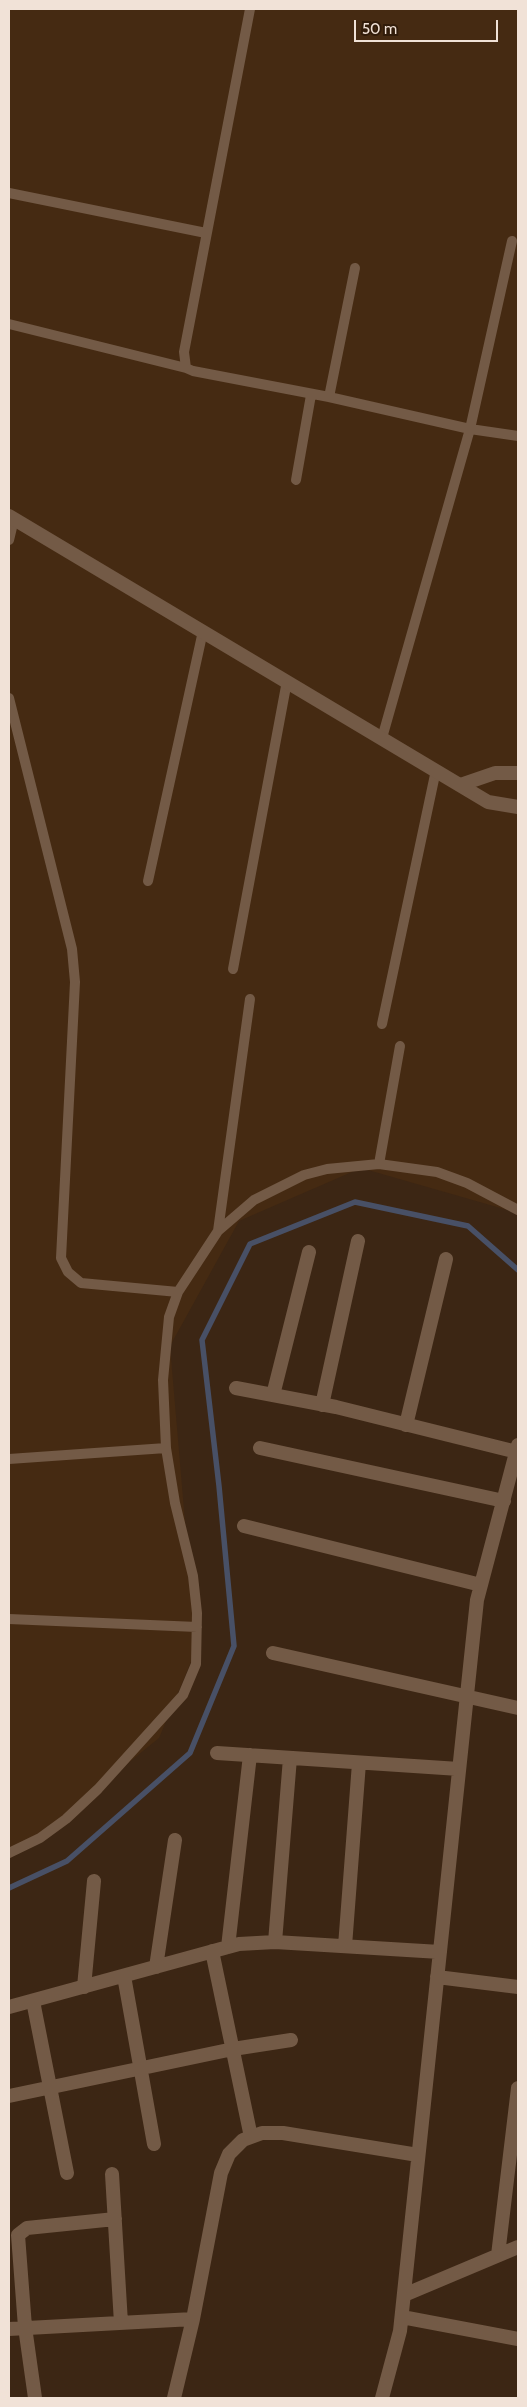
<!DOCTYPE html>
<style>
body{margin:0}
#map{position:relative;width:527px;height:2407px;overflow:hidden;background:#3c2614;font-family:Cabin,sans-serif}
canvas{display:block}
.frame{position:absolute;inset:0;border:10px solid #f1e2d7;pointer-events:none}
.scale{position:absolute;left:354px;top:20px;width:144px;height:22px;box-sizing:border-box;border:2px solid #f1e2d7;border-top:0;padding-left:6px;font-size:15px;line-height:18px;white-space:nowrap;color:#f1e2d7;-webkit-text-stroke:4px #311c0a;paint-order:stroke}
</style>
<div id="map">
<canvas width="527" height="2407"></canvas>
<div class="frame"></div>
<div class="scale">50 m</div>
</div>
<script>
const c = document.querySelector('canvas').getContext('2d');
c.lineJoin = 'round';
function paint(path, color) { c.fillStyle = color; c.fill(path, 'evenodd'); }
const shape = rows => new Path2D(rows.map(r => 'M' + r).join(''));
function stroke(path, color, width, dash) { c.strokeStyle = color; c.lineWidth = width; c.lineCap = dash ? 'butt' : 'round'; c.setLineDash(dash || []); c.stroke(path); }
paint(shape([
 [9,9,518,9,518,1216,511,1211,361,1168,239,1221,170,1346,196,1650,159,1738,38,1836,9,1852]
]), '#452a12');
stroke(shape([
 [9,1888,67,1861,190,1753,234,1646,219,1486,202,1340,250,1244,355,1202,468,1226,518,1270]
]), '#485066', 5.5);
stroke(shape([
 [250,9,184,352,186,368,193,371,329,397,470,429,518,436],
 [9,193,206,233],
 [9,324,186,368],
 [329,397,355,268],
 [296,480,311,395],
 [9,540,14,519],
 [9,698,72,949,75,982,61,1258,68,1272,81,1283,178,1292],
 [382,738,470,429,512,241],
 [148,881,203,631],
 [233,969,287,681],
 [382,1024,436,770],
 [379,1164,400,1046],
 [218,1231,250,999],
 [9,1459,166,1448],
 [9,1619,197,1627],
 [9,1853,40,1838,66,1819,98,1789,183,1695,196,1664,197,1613,193,1576,175,1503,166,1448,163,1380,169,1317,178,1292,218,1231,254,1200,304,1175,327,1169,379,1164,437,1172,467,1183,518,1210]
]), '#735a46', 10);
stroke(shape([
 [9,516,488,802,518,807],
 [460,785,495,773,518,773],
 [236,1388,336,1407,517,1452],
 [273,1395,309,1252],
 [322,1405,358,1241],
 [406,1425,446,1259],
 [260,1448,504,1501],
 [244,1526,481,1585],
 [273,1653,518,1708],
 [217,1753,459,1769],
 [275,1942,290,1758],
 [345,1946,359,1763],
 [228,1947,250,1755],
 [212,1951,251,2137],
 [156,1967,175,1840],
 [124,1976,154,2144],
 [437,1977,518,1987],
 [84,1987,94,1881],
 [33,2001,67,2173],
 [9,2007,239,1944,275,1942,440,1952],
 [9,2096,233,2049,291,2040],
 [112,2174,121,2323],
 [498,2255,518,2088],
 [404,2295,518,2247],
 [402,2317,518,2339],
 [9,2329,193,2319],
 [35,2398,25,2327,18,2235,27,2228,115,2219],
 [174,2398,193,2319,221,2173,229,2154,243,2140,262,2133,283,2133,418,2155],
 [382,2398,400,2331,477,1600,518,1445]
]), '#735a46', 14);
</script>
